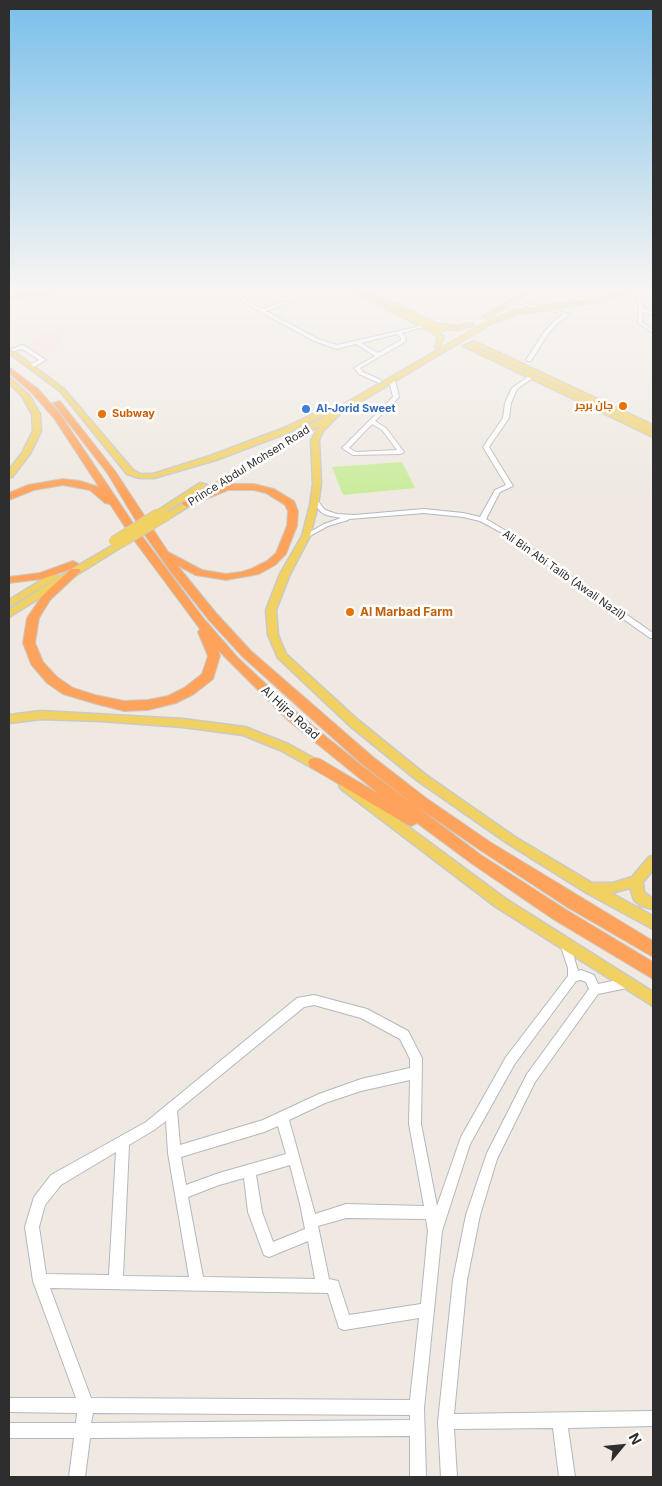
<!DOCTYPE html>
<meta charset="utf-8">
<style>
body{margin:0}
#map{position:relative;width:662px;height:1486px;overflow:hidden;background:#efe9e1;font-family:Inter,sans-serif}
canvas{display:block}
.frame{position:absolute;inset:0;border:10px solid #2e2e2e;pointer-events:none}
.north{position:absolute;left:597px;top:1421px;width:50px;height:50px;-webkit-text-stroke:4px #fff;paint-order:stroke;rotate:62deg;font-size:14px;font-weight:700;line-height:20px;text-align:center;color:#2e2e2e}
.north::after{content:'';display:block;margin:auto;width:18px;height:22px;background:#2e2e2e;clip-path:polygon(50% 0,100% 100%,50% 72%,0 100%)}
</style>
<div id="map">
<canvas width="662" height="1486"></canvas>
<div class="frame"></div>
<div class="north">N</div>
</div>
<script>
const c = document.querySelector('canvas').getContext('2d');
c.lineJoin = 'round';
function paint(path, color) { c.fillStyle = color; c.fill(path, 'evenodd'); }
const shape = rows => new Path2D(rows.map(r => 'M' + r).join(''));
function stroke(path, color, width, dash) { c.strokeStyle = color; c.lineWidth = width; c.lineCap = dash ? 'butt' : 'round'; c.setLineDash(dash || []); c.stroke(path); }
function drawText(font, color, halo, rows, align = 'center') {
  c.font = font + ' Inter,Cairo,sans-serif'; c.lineWidth = 5; c.setLineDash([]); c.textBaseline = 'middle'; c.strokeStyle = halo; c.fillStyle = color; for (const [text, x, y, turn = 0] of rows) {
    c.save(); c.translate(x, y); c.rotate((+turn || 0) * Math.PI / 180); c.textAlign = isNaN(turn) ? turn : align; if (halo) c.strokeText(text, 0, 0); c.fillText(text, 0, 0); c.restore();
  }
}
paint(shape([
 [61,326,66,336,51,354,35,353,29,348,43,333]
]), '#f5dfe0');
paint(shape([
 [402,462,415,488,343,495,332,467]
]), '#c9ec9a');
const minor = shape([
 [267,290,273,290,245,300,262,309,320,290,326,290,266,311,318,339,337,345,425,325,427,326,402,333,406,338,405,342,360,368,363,372,381,380,381,382,379,383,359,374,354,368,375,356,356,344,337,349,314,341,239,300,267,290],
 [397,334,401,338,401,340,378,353,361,343,397,334],
 [477,290,482,290,471,296,467,295,477,290],
 [544,290,550,290,595,301,593,302,578,300,544,290],
 [590,290,600,290,622,294,620,295,592,291,590,290],
 [630,290,635,290,640,292,643,308,653,312,653,315,643,312,642,322,653,330,653,333,638,323,639,309,636,294,630,290],
 [519,301,536,306,536,310,532,311,532,308,519,303,507,305,505,304,519,301],
 [544,307,570,314,557,324,548,334,531,361,527,361,526,360,544,332,553,322,564,314,544,309,544,307],
 [23,345,25,346,46,360,32,368,29,366,30,365,39,360,22,349,9,352,9,350,23,345],
 [529,376,534,377,517,389,511,403,509,418,489,447,513,486,500,492,486,519,508,532,653,633,653,638,650,638,504,534,480,521,463,517,424,513,349,519,348,520,328,526,308,537,306,538,303,536,324,524,341,518,326,515,321,512,312,501,315,499,317,500,325,510,337,514,354,515,424,509,463,513,480,517,495,490,506,485,483,447,503,418,505,403,512,388,529,376],
 [392,378,395,380,399,397,375,421,386,428,404,452,401,454,353,455,342,448,393,397,389,380,392,378],
 [372,424,382,430,397,450,356,452,349,448,372,424],
 [565,939,569,941,570,944,578,971,581,970,594,975,598,984,627,978,631,979,633,983,631,987,627,988,598,994,535,1082,497,1159,480,1215,467,1280,454,1414,653,1411,653,1426,568,1428,575,1477,559,1477,553,1428,454,1429,457,1477,441,1477,438,1422,453,1280,466,1215,487,1153,527,1074,589,989,586,982,581,980,576,981,514,1065,470,1144,442,1231,424,1408,426,1477,410,1477,410,1436,90,1438,85,1477,69,1477,74,1438,9,1438,9,1423,76,1423,77,1413,9,1412,9,1398,76,1398,33,1281,25,1227,34,1197,51,1175,146,1122,297,998,314,995,367,1009,408,1031,422,1058,421,1124,437,1206,461,1137,506,1057,568,976,568,968,560,944,561,941,565,939],
 [314,1005,361,1018,400,1039,410,1059,410,1068,361,1079,319,1094,263,1120,180,1145,177,1111,304,1007,314,1005],
 [410,1080,409,1124,424,1206,346,1204,315,1214,289,1120,325,1103,361,1091,410,1080],
 [166,1121,168,1153,189,1277,123,1276,129,1145,154,1130,166,1121],
 [278,1126,286,1154,219,1173,186,1185,181,1157,264,1132,278,1126],
 [116,1152,109,1275,46,1274,39,1227,45,1205,61,1185,116,1152],
 [290,1165,300,1204,305,1229,273,1242,262,1212,256,1175,290,1165],
 [244,1178,248,1212,264,1255,269,1257,308,1241,315,1279,203,1277,188,1197,219,1185,244,1178],
 [346,1218,426,1219,428,1231,421,1304,349,1315,338,1281,329,1279,318,1226,346,1218],
 [50,1288,328,1293,339,1328,344,1330,419,1318,410,1400,91,1398,50,1288],
 [93,1413,410,1415,410,1420,91,1423,93,1413]
]);
const major = shape([
 [50,290,63,290,9,300,9,296,50,290],
 [349,290,356,290,437,329,361,290,368,290,438,324,457,326,471,323,474,325,457,330,446,329,439,332,444,337,439,347,435,347,438,337,430,331,349,290],
 [527,290,534,290,487,318,482,317,527,290],
 [625,290,633,290,604,301,518,314,492,323,340,414,323,431,319,440,321,484,318,505,310,536,290,574,276,610,278,635,286,654,358,720,426,775,515,837,592,883,613,883,632,877,649,857,653,856,653,870,643,882,644,892,653,899,653,909,641,906,634,900,630,888,611,893,653,916,653,929,585,892,507,843,418,781,350,726,278,658,268,635,266,610,280,574,302,536,310,505,313,484,311,440,320,425,170,518,164,518,163,516,334,410,488,321,517,310,603,297,625,290],
 [472,342,476,342,653,425,653,430,650,430,474,345,472,346,653,432,653,437,463,346,472,342],
 [9,348,64,389,133,470,140,474,153,474,210,456,284,428,322,410,329,412,290,432,216,460,154,478,139,478,127,474,60,391,9,353,9,348],
 [9,377,29,395,40,414,41,431,30,454,12,477,9,477,9,470,22,453,33,431,32,414,22,396,9,383,9,377],
 [200,483,207,485,161,515,158,516,154,513,200,483],
 [120,541,123,542,123,546,9,617,9,610,57,578,120,541],
 [53,573,58,576,56,578,9,607,9,600,53,573],
 [41,711,183,719,245,727,288,744,326,765,328,768,326,771,318,771,280,750,243,735,183,727,101,721,41,719,9,723,9,715,41,711],
 [345,782,349,783,506,899,653,992,653,1006,496,907,341,789,339,786,341,783,345,782]
]);
const highway = shape([
 [9,367,38,389,60,414,139,532,204,619,238,658,298,714,361,765,416,806,363,765,243,657,208,619,171,572,142,531,108,474,53,403,60,401,115,471,168,552,202,570,226,574,241,572,251,569,267,561,276,553,287,526,288,511,285,505,266,493,254,490,228,490,187,507,182,504,183,502,227,484,254,484,274,489,294,501,298,511,297,526,286,554,275,565,259,574,226,580,195,575,177,565,216,613,251,651,373,757,426,798,490,842,653,941,653,957,567,907,480,850,416,806,481,855,565,909,653,962,653,979,553,919,471,863,417,823,411,826,406,824,310,767,308,763,310,759,315,758,320,759,379,794,288,720,218,650,220,656,213,679,194,694,176,703,148,710,124,711,93,703,63,694,47,683,31,664,23,643,27,618,42,596,71,569,42,579,9,583,9,577,40,573,73,561,79,564,71,569,79,569,81,571,50,600,39,618,35,643,43,662,57,677,73,688,95,695,124,701,148,700,168,696,184,688,202,674,208,656,198,632,200,629,131,536,110,504,105,503,90,490,63,485,34,490,9,500,9,493,28,485,63,479,80,481,99,487,54,418,32,393,9,373,9,367]
]);
stroke(minor, '#b4b7c1', 2);
stroke(major, '#c9c9c9', 3);
stroke(highway, '#c9c9c9', 2);
paint(minor, '#fff');
paint(major, '#f2d163');
paint(highway, '#ffa35c');
const majorBridge = shape([
 [113,541,158,513],
 [120,544,167,516]
]);
stroke(majorBridge, '#c9c9c9', 10, []);
stroke(majorBridge, '#f2d163', 8);
const sky = c.createLinearGradient(0, 0, 0, 498);
sky.addColorStop(0, '#7abfeb');
sky.addColorStop(0.58, '#f8f5f2');
sky.addColorStop(1, '#f8f5f200');
c.fillStyle = sky;
c.fillRect(0, 0, 662, 498);
for (const [x, y, r, color] of [
 [623,406,5,"#e8710a"],
 [306,409,5,"#3f7fe0"],
 [102,414,5,"#e8710a"],
 [350,612,5,"#e8710a"]
]) { const dot = new Path2D(); dot.arc(x, y, r, 0, 2 * Math.PI); c.fillStyle = color; c.fill(dot); stroke(dot, '#fff', 2); }
drawText('bold 11px', '#c56008', '#fff', [
 ["جان برجر",613,406],
 ["Subway",112,414,"left"]
], 'right');
drawText('bold 11px', '#366cbe', '#fff', [
 ["Al-Jorid Sweet",316,409]
], 'left');
drawText('11px', '#2e2e2e', '#fff', [
 ["Prince Abdul Mohsen Road",249,466,-32],
 ["Ali Bin Abi Talib (Awali Nazil)",564,575,35]
]);
drawText('bold 12px', '#c56008', '#fff', [
 ["Al Marbad Farm",360,612]
], 'left');
drawText('12px', '#2e2e2e', '#fff', [
 ["Al Hijra Road",290,713,42]
]);
</script>
